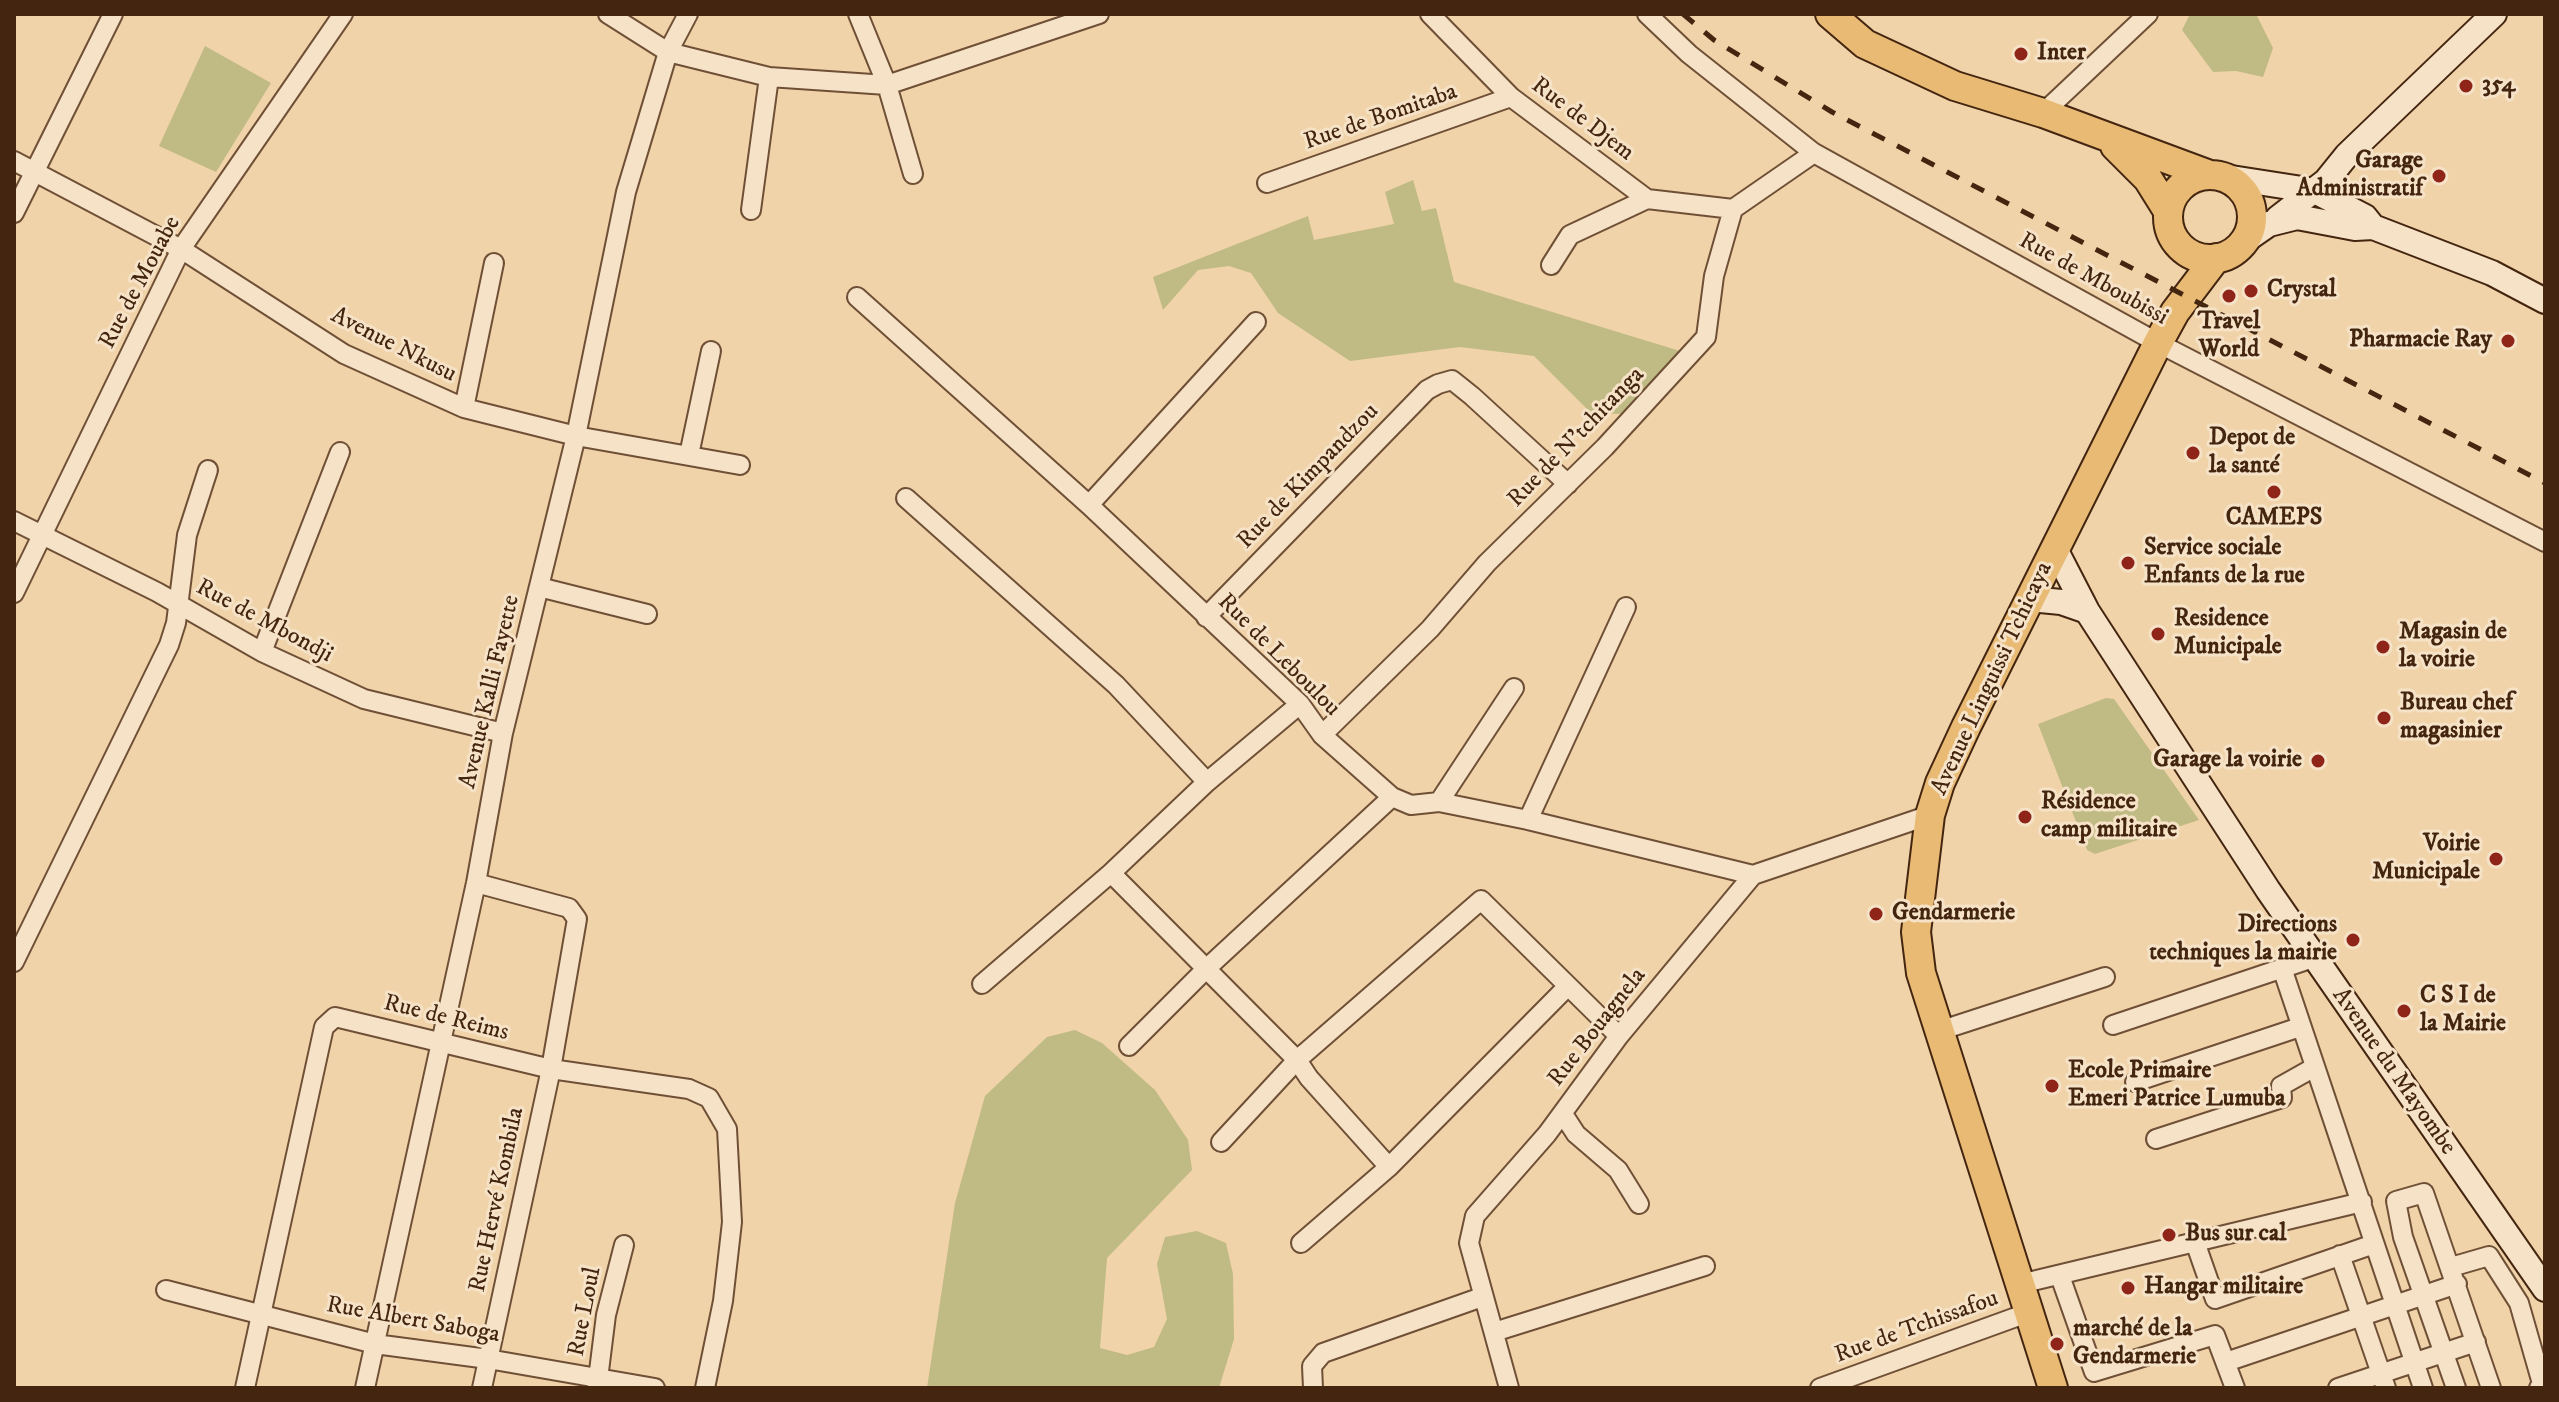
<!DOCTYPE html>
<meta charset="utf-8">
<style>
body{margin:0}
#map{position:relative;width:2559px;height:1402px;overflow:hidden;background:#f0d3a9;font-family:"IM FELL DW Pica",serif}
canvas{display:block}
.frame{position:absolute;inset:0;border:16px solid #442510;pointer-events:none}
</style>
<div id="map">
<canvas width="2559" height="1402"></canvas>
<div class="frame"></div>
</div>
<script>
const c = document.querySelector('canvas').getContext('2d');
c.lineJoin = 'round';
function paint(path, color) { c.fillStyle = color; c.fill(path, 'evenodd'); }
const shape = rows => new Path2D(rows.map(r => 'M' + r).join(''));
function stroke(path, color, width, dash) { c.strokeStyle = color; c.lineWidth = width; c.lineCap = dash ? 'butt' : 'round'; c.setLineDash(dash || []); c.stroke(path); }
function drawText(font, color, halo, rows, align = 'center') {
  c.font = font + ' "IM FELL DW Pica",serif'; c.lineWidth = 6; c.setLineDash([]); c.textBaseline = 'middle'; c.strokeStyle = halo; c.fillStyle = color; for (const [text, x, y, turn = 0] of rows) {
    c.save(); c.translate(x, y); c.rotate((+turn || 0) * Math.PI / 180); c.textAlign = isNaN(turn) ? turn : align; if (halo) c.strokeText(text, 0, 0); c.fillText(text, 0, 0); c.restore();
  }
}
paint(shape([
 [2190,14,2256,14,2273,48,2263,77,2236,71,2213,72,2182,30],
 [205,46,271,83,216,172,159,146],
 [1413,180,1422,211,1436,208,1454,282,1680,351,1625,414,1591,413,1534,356,1460,347,1350,361,1278,313,1251,273,1229,266,1198,270,1163,310,1153,277,1308,216,1314,240,1394,224,1385,192],
 [2106,698,2114,699,2199,820,2095,854,2087,850,2038,724],
 [1075,1030,1102,1043,1155,1090,1188,1140,1192,1170,1107,1258,1100,1348,1127,1355,1154,1347,1167,1319,1157,1264,1165,1237,1197,1231,1226,1243,1233,1274,1234,1339,1219,1388,927,1388,955,1203,985,1096,1047,1037]
]), '#c0ba84');
const street = shape([
 [608,14,668,52,769,77,887,85,1099,14],
 [858,14,887,85,913,174],
 [1430,14,1511,97,1647,199,1733,209],
 [1647,14,1689,54,1814,153,2158,343,2545,542],
 [2043,113,2148,14],
 [14,161,181,249,344,354,464,408,576,436,740,465],
 [1267,183,1511,97],
 [751,210,769,77],
 [14,213,113,14],
 [1551,265,1570,235,1647,199],
 [857,297,1089,505,1300,704,1322,735,1392,797,1411,805,1439,802,1528,820,1753,875],
 [464,408,494,263],
 [689,455,711,351],
 [906,498,1116,685,1207,782],
 [1089,505,1256,322],
 [14,521,157,592,262,652,364,699,503,733],
 [539,587,647,614],
 [14,593,181,249,343,14],
 [1206,617,1427,390,1438,384,1452,380,1472,396,1568,484],
 [262,652,340,452],
 [1322,735,1430,629,1487,563,1605,447,1706,337,1714,276,1733,209,1814,153],
 [1439,802,1514,688],
 [1528,820,1626,607],
 [1111,873,1297,1060,1309,1078,1389,1167],
 [476,883,569,908,577,919,551,1069,482,1388],
 [14,962,169,645,176,623,187,535,208,470],
 [2282,968,2423,1388],
 [982,984,1111,873,1207,782,1300,704],
 [2113,1025,2313,958],
 [1939,1031,2105,977],
 [1129,1046,1207,968,1392,797],
 [2135,1082,2300,1027],
 [1563,1114,1576,1134,1618,1170,1639,1204],
 [2156,1139,2282,1098,2281,1086,2313,1068],
 [1221,1142,1297,1060,1481,900,1619,1036],
 [2195,1242,2215,1299,2374,1244],
 [1301,1243,1389,1167,1568,986],
 [2340,1255,2386,1388],
 [2451,1267,2489,1256,2519,1303,2543,1387,2539,1388],
 [2060,1276,2094,1372,2215,1335,2235,1388],
 [2020,1284,2362,1202],
 [166,1290,375,1344,488,1359,655,1388],
 [1494,1332,1705,1266],
 [2226,1362,2457,1284],
 [597,1387,606,1315,624,1245],
 [245,1388,324,1027,335,1017,551,1069,689,1089,709,1098,727,1129,732,1222,723,1301,705,1388],
 [365,1388,476,883,503,733,576,436,626,192,668,52,688,14],
 [1313,1388,1312,1366,1323,1353,1482,1297],
 [1509,1388,1469,1243,1475,1216,1547,1134,1619,1036,1753,875,1930,815],
 [1820,1388,2030,1312],
 [2338,1388,2476,1342],
 [2456,1388,2403,1237,2396,1201,2424,1193,2491,1388]
]);
const secondary = shape([
 [2225,177,2315,191,2365,217,2373,227],
 [2278,218,2326,181,2347,155,2494,14],
 [2243,242,2269,224,2297,217,2355,228,2373,227,2492,273,2545,301],
 [2055,549,2087,611,2268,890,2545,1289],
 [2030,599,2061,602,2087,611]
]);
const primary = shape([
 [1830,14,1865,44,1955,86,2043,113,2210,175],
 [2115,146,2148,179,2168,211],
 '2168 217a42 42 0 1 1 84 0a42 42 0 1 1-84 0Z',
 [2053,1388,1921,973,1916,932,1930,815,1940,783,1966,727,2158,343,2175,312,2216,258]
]);
stroke(street, '#6f5036', 22);
stroke(secondary, '#442510', 28);
stroke(primary, '#442510', 32);
stroke(street, '#f5e2c7', 18);
stroke(secondary, '#f5e2c7', 24);
stroke(primary, '#e8ba74', 28);
stroke(shape([
 [1683,14,1714,40,1832,112,2545,483]
]), '#442510', 5, [14, 14]);
for (const [x, y, r, color] of [
 [2021,54,8,"#8f2418"],
 [2466,86,8,"#8f2418"],
 [2439,176,8,"#8f2418"],
 [2251,291,8,"#8f2418"],
 [2229,296,8,"#8f2418"],
 [2508,341,8,"#8f2418"],
 [2193,453,8,"#8f2418"],
 [2274,492,8,"#8f2418"],
 [2128,563,8,"#8f2418"],
 [2158,634,8,"#8f2418"],
 [2383,647,8,"#8f2418"],
 [2384,718,8,"#8f2418"],
 [2318,761,8,"#8f2418"],
 [2025,817,8,"#8f2418"],
 [2496,859,8,"#8f2418"],
 [1876,914,8,"#8f2418"],
 [2353,940,8,"#8f2418"],
 [2404,1011,8,"#8f2418"],
 [2052,1086,8,"#8f2418"],
 [2169,1235,8,"#8f2418"],
 [2128,1288,8,"#8f2418"],
 [2057,1344,8,"#8f2418"]
]) { const dot = new Path2D(); dot.arc(x, y, r, 0, 2 * Math.PI); c.fillStyle = color; c.fill(dot); stroke(dot, '#f5e2c7', 3); }
drawText('bold 24px', '#442510', '#f5e2c7', [
 ["Inter",2037,54],
 ["354",2482,86],
 ["Garage",2423,162,"right"],
 ["Administratif",2423,190,"right"],
 ["Crystal",2267,291],
 ["Travel",2229,323,"center"],
 ["World",2229,351,"center"],
 ["Pharmacie Ray",2492,341,"right"],
 ["Depot de",2209,439],
 ["la santé",2209,467],
 ["CAMEPS",2274,519,"center"],
 ["Service sociale",2144,549],
 ["Enfants de la rue",2144,577],
 ["Residence",2174,620],
 ["Municipale",2174,648],
 ["Magasin de",2399,633],
 ["la voirie",2399,661],
 ["Bureau chef",2400,704],
 ["magasinier",2400,732],
 ["Garage la voirie",2302,761,"right"],
 ["Résidence",2041,803],
 ["camp militaire",2041,831],
 ["Voirie",2480,845,"right"],
 ["Municipale",2480,873,"right"],
 ["Gendarmerie",1892,914],
 ["Directions",2337,926,"right"],
 ["techniques la mairie",2337,954,"right"],
 ["C S I de",2420,997],
 ["la Mairie",2420,1025],
 ["Ecole Primaire",2068,1072],
 ["Emeri Patrice Lumuba",2068,1100],
 ["Bus sur cal",2185,1235],
 ["Hangar militaire",2144,1288],
 ["marché de la",2073,1330],
 ["Gendarmerie",2073,1358]
], 'left');
drawText('24px', '#442510', '#f5e2c7', [
 ["Rue de Bomitaba",1381,118,-19],
 ["Rue de Djem",1582,120,37],
 ["Rue de Mboubissi",2093,280,29],
 ["Rue de Mouabe",141,283,-62],
 ["Avenue Nkusu",393,346,27],
 ["Rue de N'tchitanga",1577,438,-46],
 ["Rue de Kimpandzou",1309,477,-46],
 ["Rue de Mbondji",264,622,28],
 ["Rue de Leboulou",1278,656,45],
 ["Avenue Linguissi Tchicaya",1993,679,-65],
 ["Avenue Kalli Fayette",491,692,-77],
 ["Rue de Reims",446,1019,14],
 ["Rue Bouagnela",1598,1028,-52],
 ["Avenue du Mayombe",2393,1072,55],
 ["Rue Hervé Kombila",498,1200,-78],
 ["Rue Loul",586,1312,-79],
 ["Rue Albert Saboga",413,1321,10],
 ["Rue de Tchissafou",1917,1328,-20]
]);
</script>
